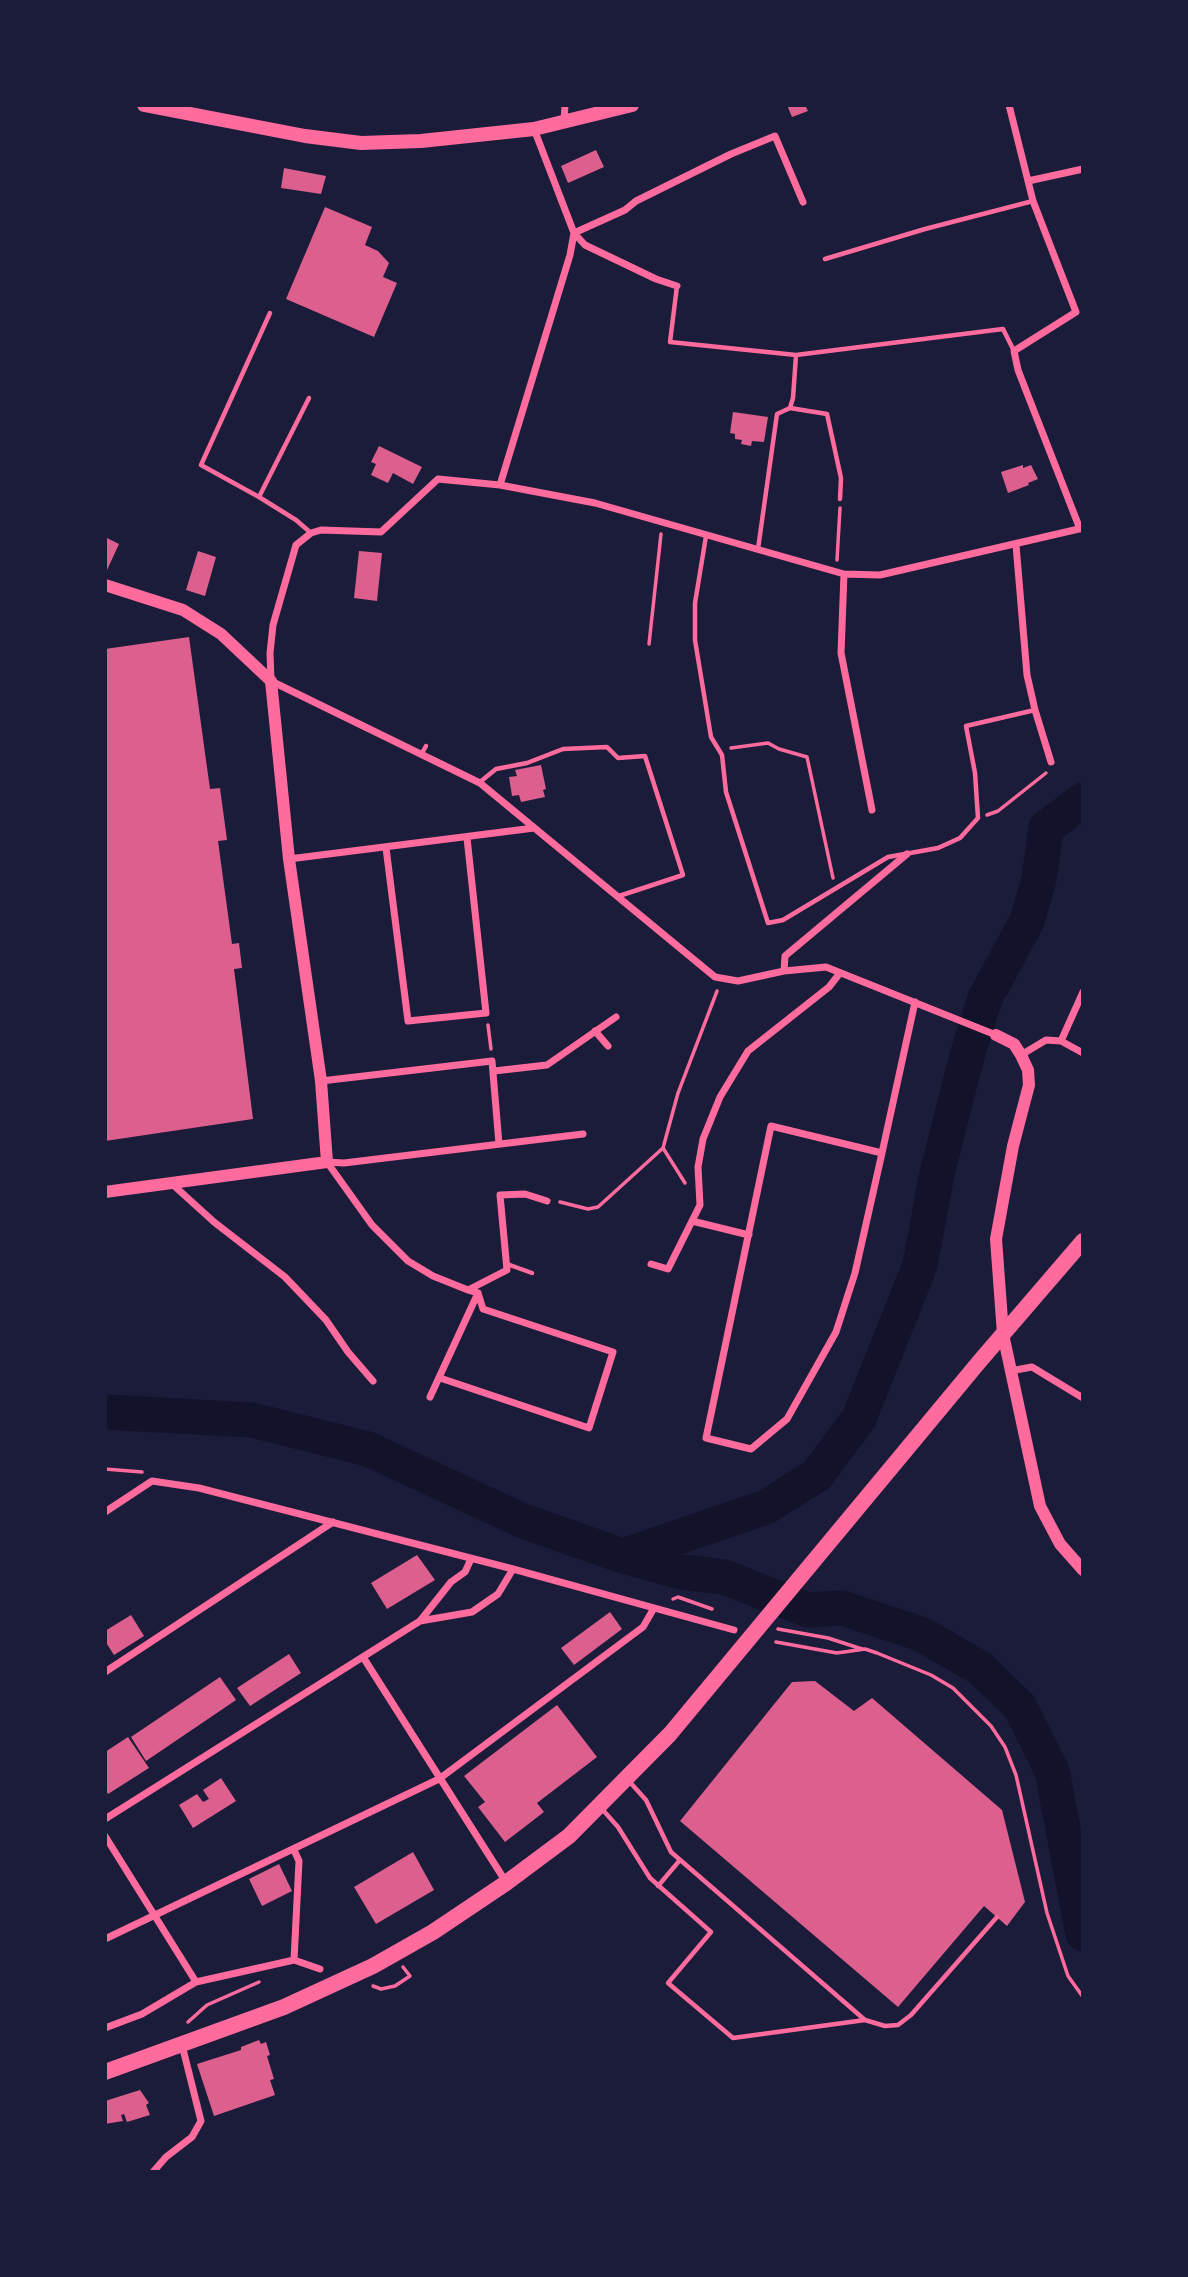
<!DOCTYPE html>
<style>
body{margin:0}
#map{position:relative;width:1188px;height:2277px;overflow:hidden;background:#1b1b3a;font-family:"Source Sans 3",sans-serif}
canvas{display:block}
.frame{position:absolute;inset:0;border:107px solid #1b1b3a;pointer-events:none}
</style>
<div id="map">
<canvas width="1188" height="2277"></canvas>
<div class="frame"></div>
</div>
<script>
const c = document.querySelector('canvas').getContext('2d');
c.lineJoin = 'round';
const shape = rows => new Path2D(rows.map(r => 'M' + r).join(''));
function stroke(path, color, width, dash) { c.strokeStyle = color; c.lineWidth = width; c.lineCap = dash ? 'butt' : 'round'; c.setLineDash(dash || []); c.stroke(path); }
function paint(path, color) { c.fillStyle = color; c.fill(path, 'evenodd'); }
stroke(shape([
 [105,1412,252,1420,368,1449,523,1521,623,1556,681,1572,724,1577,808,1610,842,1608,921,1634,980,1668,1020,1707,1052,1771,1083,1934],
 [623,1556,766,1507,817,1475,859,1418,920,1265,937,1173,967,1056,985,998,1027,921,1039,879,1046,828,1083,800]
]), '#12122b', 35);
paint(shape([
 [787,105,805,105,808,111,792,117],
 [596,150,604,167,568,183,561,166],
 [284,168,326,176,321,194,281,188],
 [325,207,372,227,365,245,378,251,389,263,383,277,397,283,374,337,286,299],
 [733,412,768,417,764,442,752,441,751,446,741,444,742,440,735,439,735,434,730,433],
 [379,446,422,467,413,484,393,473,388,483,371,475,376,464,371,462],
 [1023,465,1023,468,1031,465,1038,479,1028,483,1029,485,1008,493,1001,472],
 [105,537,119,544,107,570,105,569],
 [198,551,216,557,205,596,186,590],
 [359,551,382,553,377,601,354,598],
 [189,637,210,789,220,788,227,840,218,841,232,944,239,943,242,968,234,969,253,1119,105,1141,105,649],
 [541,765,546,789,543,790,545,797,521,802,519,795,512,796,509,777,517,776,515,770],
 [417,1555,435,1580,387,1609,371,1583],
 [610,1612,622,1629,574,1665,561,1648],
 [131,1615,144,1636,114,1655,105,1641,105,1631],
 [289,1654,301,1673,250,1706,237,1688],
 [220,1677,236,1700,146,1761,131,1737],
 [815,1681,854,1711,872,1698,1002,1810,1025,1902,1007,1926,984,1906,898,2007,680,1821,792,1682],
 [557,1705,597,1757,537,1803,544,1812,505,1842,478,1807,485,1802,464,1776],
 [128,1737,149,1768,108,1794,105,1789,105,1752],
 [221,1778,236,1801,193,1828,179,1805,197,1794,203,1802,209,1799,203,1790],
 [413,1852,434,1890,376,1924,354,1887],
 [279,1864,292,1891,262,1906,249,1879],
 [259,2040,261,2044,266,2042,270,2055,267,2056,274,2079,270,2080,275,2095,214,2116,197,2064,241,2050,241,2047],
 [140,2090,149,2103,146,2105,150,2115,127,2122,124,2114,121,2115,123,2121,105,2124,105,2101]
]), '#dd5f8e');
stroke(shape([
 [837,560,840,508],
 [649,644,661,534],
 [731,748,768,743,779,749,807,757,833,878],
 [987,815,998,811,1046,773],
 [488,1025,491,1049],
 [663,1148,685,1183],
 [560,1202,588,1209,598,1207,663,1148,678,1093,717,991],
 [105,1469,142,1472],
 [673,1599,678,1597,712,1609],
 [778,1629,828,1638,862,1649],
 [776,1642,837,1653,865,1649,877,1653,931,1675,953,1688,991,1726,1005,1747,1016,1775,1047,1913,1068,1976,1083,1997],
 [373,1986,381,1989,395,1986,410,1976,403,1967],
 [188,2022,207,2005,259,1982]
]), '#ff6b9d', 3.5);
stroke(shape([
 [825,259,925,229,1033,201],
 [677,286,670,342,796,355,1003,329,1014,351],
 [270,313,201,465,259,497,296,520,311,533],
 [790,408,793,398,796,355],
 [259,497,309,398],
 [706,536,695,603,695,640,711,737,722,755,726,792,768,923,783,920,888,857,938,848,960,838,978,818,975,773,966,726,1035,710],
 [758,549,777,414,790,408,827,414,841,478,840,499],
 [422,753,426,746],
 [480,782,496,769,527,763,563,749,607,747,618,758,645,756,683,875,619,896],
 [507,1264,532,1273],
 [628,1780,646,1800,671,1852,865,2020],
 [602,1809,618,1827,650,1878,711,1932,668,1983,733,2038,865,2020,885,2026,898,2025,911,2015,997,1917],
 [658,1886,680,1860]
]), '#ff6b9d', 4.5);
stroke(shape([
 [1009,105,1033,201,1076,312,1014,351,1018,370,1080,529],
 [564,121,565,105],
 [534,129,574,233,585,245,656,279,677,286],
 [1028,181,1083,169],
 [574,233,625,210,636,201,731,154,775,136,803,202],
 [500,485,570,255,574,233],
 [1016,545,1027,675,1035,710,1051,762],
 [844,574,841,653,872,810],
 [386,848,408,1021,486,1013,467,838],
 [289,859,534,828],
 [784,971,785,956,907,854],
 [595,1031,608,1046],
 [996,1035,826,967,784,971,738,981,715,977,480,783,271,681,270,653,273,625,296,545,311,533,321,530,381,532,438,479,500,485,595,503,844,574,880,575,1083,528],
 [1061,1041,1083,992],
 [1021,1055,1046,1040,1061,1041,1083,1053],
 [494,1071,547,1065,616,1017],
 [321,1081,492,1061,499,1144],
 [882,1153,771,1126,706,1438,751,1449,787,1419,836,1332,855,1273,882,1153,915,1002],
 [327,1162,372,1225,408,1261,433,1276,468,1290,507,1270,500,1195,525,1194,547,1201],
 [327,1162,344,1163,583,1134],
 [171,1183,214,1222,285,1277,326,1320,348,1352,373,1381],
 [749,1235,692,1221,700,1205,698,1167,703,1139,720,1097,748,1051,829,987,840,973],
 [651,1264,668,1269,692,1221],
 [1010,1371,1032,1367,1083,1398],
 [440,1378,589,1428,613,1352,483,1309,478,1293,468,1290],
 [430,1397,478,1293],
 [105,1512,152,1481,199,1488,513,1569,734,1630],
 [420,1621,472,1612,498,1594,513,1569],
 [363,1657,506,1882],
 [105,1672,333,1522],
 [105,1819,420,1621,451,1582,465,1572,471,1559],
 [105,1836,196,1982],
 [105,1939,439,1779,643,1627,654,1608],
 [294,1960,299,1861,294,1850],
 [105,2028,142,2014,196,1982,294,1960,320,1969],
 [153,2172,166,2157,192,2137,201,2121,182,2045]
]), '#ff6b9d', 7);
stroke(shape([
 [105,585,183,610,221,634,271,681,289,859,321,1081,327,1162,105,1192],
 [996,1035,1014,1044,1021,1055,1028,1070,1029,1085,1013,1146,996,1239,1003,1334,1040,1506,1060,1544,1083,1570]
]), '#ff6b9d', 12);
stroke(shape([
 [144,105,305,136,361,143,421,141,534,129,632,105]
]), '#ff6b9d', 14);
stroke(shape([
 [105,2072,284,2007,373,1966,433,1932,506,1883,569,1836,670,1734,979,1362,1083,1241]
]), '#ff6b9d', 16);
</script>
